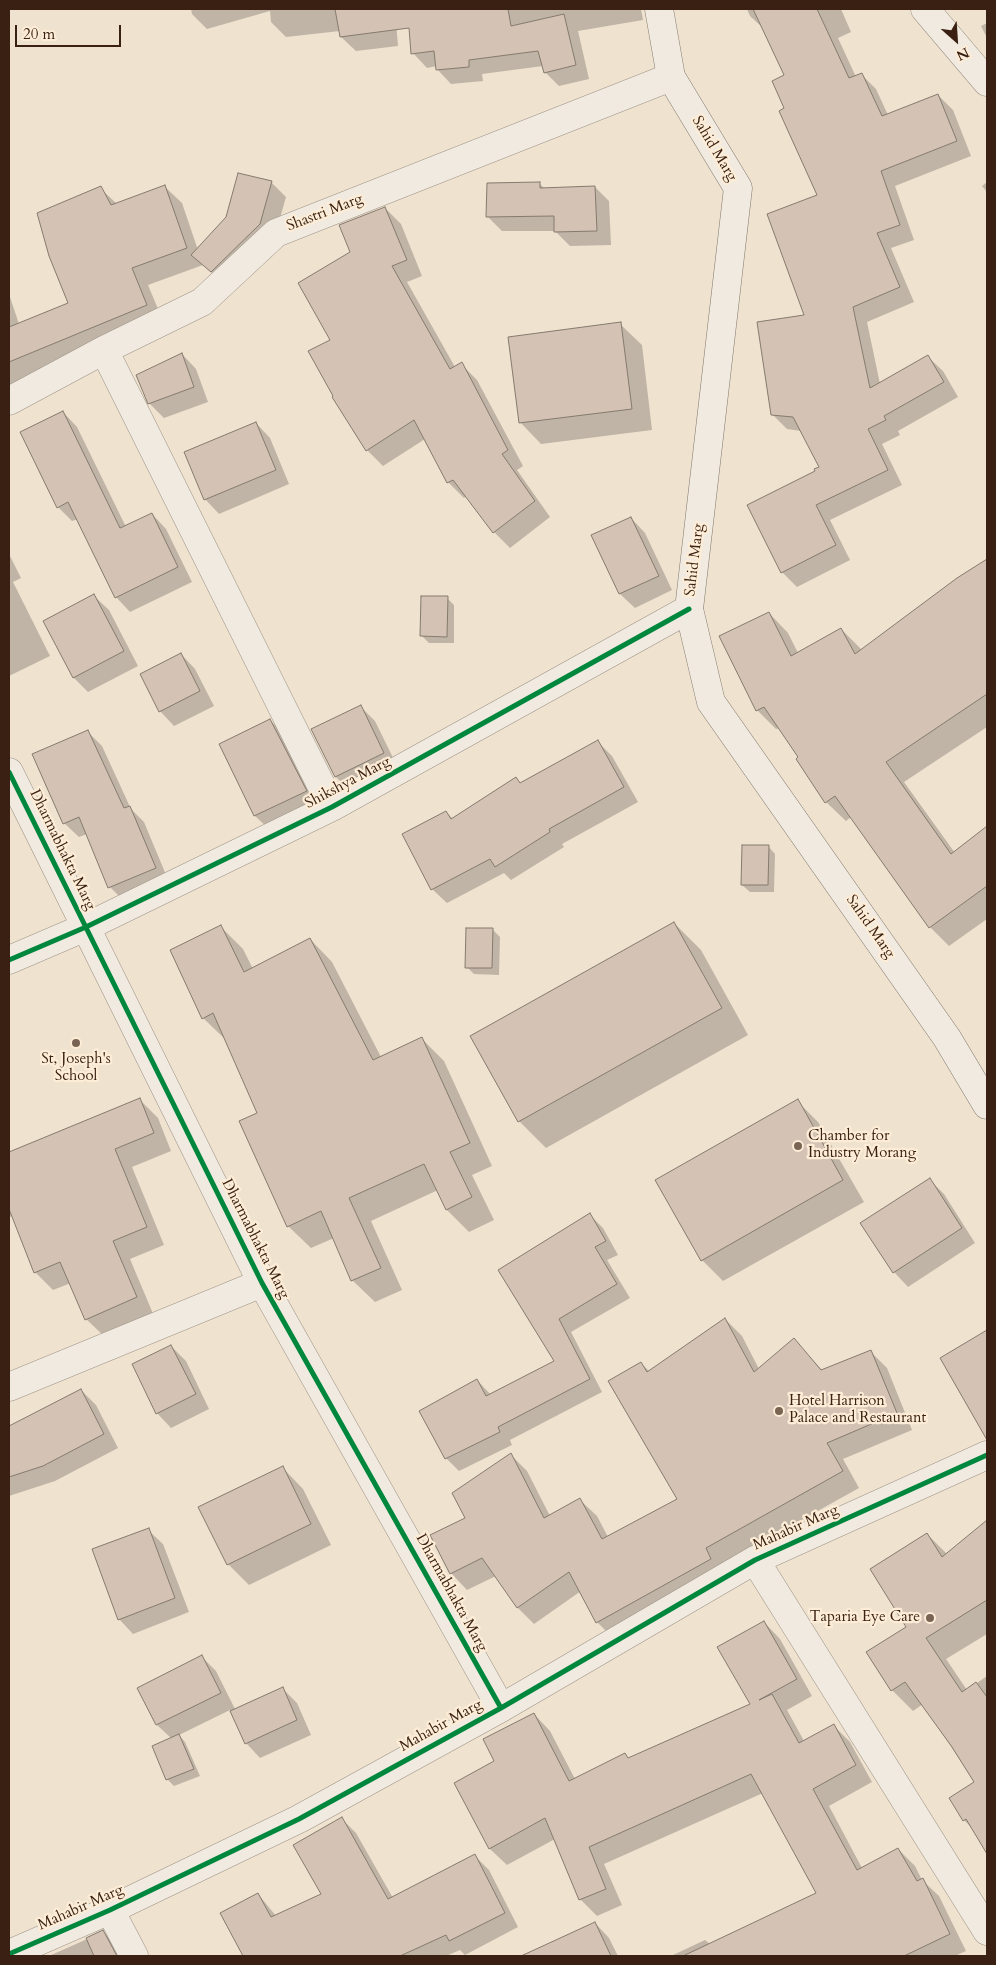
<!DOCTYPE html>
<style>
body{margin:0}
#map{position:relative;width:996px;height:1965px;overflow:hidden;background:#efe2cf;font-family:Cardo,serif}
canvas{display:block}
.frame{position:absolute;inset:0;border:10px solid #3a2012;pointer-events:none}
.north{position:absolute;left:931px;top:15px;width:50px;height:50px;-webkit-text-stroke:4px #fdedd7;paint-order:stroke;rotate:154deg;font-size:14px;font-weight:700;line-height:20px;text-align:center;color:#3a2012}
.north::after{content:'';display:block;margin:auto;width:18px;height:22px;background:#3a2012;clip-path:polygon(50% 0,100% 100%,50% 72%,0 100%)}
.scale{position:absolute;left:15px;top:25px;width:106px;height:22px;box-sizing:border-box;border:2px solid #3a2012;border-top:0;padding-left:6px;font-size:15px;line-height:18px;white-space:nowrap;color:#3a2012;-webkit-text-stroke:4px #fdedd7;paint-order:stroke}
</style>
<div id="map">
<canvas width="996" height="1965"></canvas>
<div class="frame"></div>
<div class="north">N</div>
<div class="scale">20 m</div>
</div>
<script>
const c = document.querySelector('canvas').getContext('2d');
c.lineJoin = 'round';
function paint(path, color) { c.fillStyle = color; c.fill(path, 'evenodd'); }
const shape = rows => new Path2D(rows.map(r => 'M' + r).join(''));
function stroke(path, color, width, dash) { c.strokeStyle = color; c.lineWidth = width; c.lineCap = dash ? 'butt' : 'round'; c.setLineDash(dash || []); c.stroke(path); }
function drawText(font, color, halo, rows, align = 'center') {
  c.font = font + ' Cardo,serif'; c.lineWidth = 4.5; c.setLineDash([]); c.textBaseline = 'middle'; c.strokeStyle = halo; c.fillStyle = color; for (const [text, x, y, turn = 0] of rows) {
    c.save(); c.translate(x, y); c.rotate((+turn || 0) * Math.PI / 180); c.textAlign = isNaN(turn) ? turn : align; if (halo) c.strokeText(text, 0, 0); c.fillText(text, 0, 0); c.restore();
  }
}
paint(shape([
 [191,9,395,9,398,46,356,51,341,37,340,31,286,37,271,22,270,11,207,29,192,14],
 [408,9,641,9,643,20,578,31,589,79,559,86,545,72,543,66,482,74,483,81,451,84,437,69,437,66,427,68,413,53],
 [747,9,841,9,851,32,838,38,856,77,861,74,876,89,888,115,938,95,953,110,971,156,895,186,914,240,891,248,914,302,867,322,880,384,928,357,943,371,958,397,898,431,900,435,882,444,902,485,830,520,850,560,797,587,782,572,817,472,821,467,801,431,787,429,772,414,806,316,818,196,786,109,785,76,764,29,750,16],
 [987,23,987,38,981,26],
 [271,182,286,197,274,239,226,286,203,265,148,285,163,321,9,385,9,294,19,324,70,303,100,188,117,204,165,187,182,203,198,250],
 [987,182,987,192,982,186],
 [539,183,545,189,595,187,609,201,611,245,570,246,555,231,502,231,488,217],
 [385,208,401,224,422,276,407,282,455,367,461,364,477,380,523,466,517,470,550,517,510,548,494,532,467,496,464,498,448,482,425,439,383,466,367,450,332,341,351,253],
 [620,324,642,345,652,430,541,444,520,422],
 [182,354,196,369,208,402,164,418,149,403],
 [63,412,77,427,126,527,152,514,166,529,192,582,130,612,116,597,78,519,72,521,58,507],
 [256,423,270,438,289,484,219,514,205,499],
 [631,518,645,533,672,590,635,608,620,594,593,535],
 [9,554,21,578,13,582,50,656,9,676],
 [987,560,987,727,904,782,955,853,987,827,987,919,949,946,930,927,851,817,846,821,826,802,780,728,776,729,757,710,769,613,788,633,798,653,841,629,862,650,960,577],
 [94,596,109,610,138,666,88,692,74,678,45,622],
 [447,598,454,605,454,643,429,643,422,636],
 [181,654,195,669,214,706,174,726,160,711],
 [360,706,375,721,398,768,350,791,336,777],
 [270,720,285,735,320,806,270,830,255,816,221,744],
 [88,732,102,746,131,809,144,822,169,882,124,901,110,887,87,834,79,837,64,823],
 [598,742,612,756,638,802,562,844,564,847,511,880,504,873,447,903,432,889,446,812,453,819,516,779,521,784],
 [768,846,775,854,774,892,750,892,742,885],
 [674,923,701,950,748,1035,546,1148,519,1121],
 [221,927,243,949,253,969,310,939,332,962,381,1057,422,1039,444,1061,492,1166,472,1175,494,1220,469,1232,447,1210,438,1190,371,1221,402,1290,375,1302,352,1280,334,1238,311,1248,288,1226,259,1113,226,1040,203,1018],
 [492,929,500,937,499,975,474,974,467,967],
 [140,1100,158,1118,171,1151,132,1167,164,1245,130,1259,154,1316,105,1337,86,1319,71,1283,53,1290,35,1272,13,1216,9,1217,9,1153],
 [797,1101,818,1122,864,1202,723,1281,702,1260],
 [929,1179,944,1194,975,1243,908,1287,894,1272,862,1223],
 [590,1215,603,1228,618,1255,607,1260,630,1298,571,1332,602,1392,510,1440,512,1445,459,1471,446,1458,477,1380,491,1395,556,1361,500,1270],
 [725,1319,742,1336,759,1369,794,1340,823,1371,870,1351,887,1368,912,1430,843,1459,859,1488,721,1565,613,1638,597,1622,581,1591,534,1624,518,1608,496,1576,467,1590,451,1573,467,1518,511,1455,527,1471,550,1516,580,1500,597,1516,608,1537,679,1500,641,1363,649,1371],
 [987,1331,987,1429,975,1416,941,1358],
 [171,1346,186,1361,209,1409,171,1428,157,1413],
 [81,1390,96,1405,118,1448,55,1481,9,1496,9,1433,34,1425],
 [282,1467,303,1489,331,1545,249,1585,228,1564],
 [987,1521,987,1634,946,1659,967,1690,987,1676,987,1850,975,1831,964,1820,975,1783,923,1704,913,1711,892,1690,908,1627,927,1534,947,1554],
 [148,1530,163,1544,189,1612,133,1634,119,1619],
 [764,1622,780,1639,812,1696,787,1710,804,1741,833,1725,850,1742,872,1782,829,1806,862,1868,898,1849,915,1866,922,1880,939,1896,966,1951,955,1956,671,1956,705,1940,710,1944,817,1894,763,1793,604,1864,622,1905,597,1916,580,1899,555,1839,507,1865,490,1849,455,1783,496,1762,534,1714,550,1731,575,1779,625,1754,629,1759,751,1705],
 [202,1657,216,1671,235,1709,282,1688,297,1703,311,1735,260,1758,246,1743,230,1710,179,1735,185,1742,200,1776,174,1786,167,1779,171,1738,157,1725],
 [342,1819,356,1833,393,1898,474,1855,489,1870,518,1927,465,1955,460,1950,446,1956,245,1956,222,1913,258,1894,276,1916,323,1894],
 [595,1923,609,1938,618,1956,535,1956,533,1952],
 [103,1932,116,1945,122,1956,49,1956]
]), '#0003');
const building = shape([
 [335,9,508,9,511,26,564,14,576,65,544,73,538,51,469,60,469,67,436,70,434,51,411,54,409,28,340,37,335,9],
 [753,9,817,9,849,78,862,73,882,116,938,94,957,141,881,171,900,225,877,233,900,287,853,307,870,388,928,355,944,382,884,416,886,420,868,429,888,470,816,505,836,545,781,573,747,505,815,471,814,469,819,467,793,417,771,415,757,322,804,315,767,214,817,195,779,111,784,108,772,81,784,75,753,9],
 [238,173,272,181,260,224,211,272,191,255,226,217,238,173],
 [540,182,540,188,595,186,597,231,554,232,554,216,486,217,487,183,540,182],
 [165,185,187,248,132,268,147,305,9,362,9,327,68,303,49,256,37,213,101,186,111,205,165,185],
 [385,207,407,260,392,266,450,369,462,362,508,450,502,454,535,501,493,533,453,480,447,483,414,420,366,451,332,397,333,396,308,351,330,340,298,283,350,252,339,225,385,207],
 [621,322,632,409,519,423,508,337,621,322],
 [182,353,194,387,148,404,136,375,182,353],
 [63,411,120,528,152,513,178,567,115,598,68,502,57,508,20,432,63,411],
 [256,422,276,470,204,500,184,452,256,422],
 [631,517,659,576,619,594,591,535,631,517],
 [987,559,987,694,886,762,951,854,987,826,987,886,929,928,835,796,825,803,796,759,798,757,764,707,756,711,719,636,769,612,791,656,841,628,855,654,957,578,987,559],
 [94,594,124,651,73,678,43,621,94,594],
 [421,596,448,596,447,637,420,636,421,596],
 [181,653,200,691,159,712,140,674,181,653],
 [361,705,384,753,335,777,311,729,361,705],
 [270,719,307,791,254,816,219,744,270,719],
 [88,730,124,808,130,806,156,868,108,888,79,817,63,824,32,754,88,730],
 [598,740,624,787,549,829,550,832,495,867,490,859,431,890,402,834,446,811,451,819,516,777,520,783,598,740],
 [742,845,769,845,768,885,741,885,742,845],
 [674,922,722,1008,518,1122,470,1036,674,922],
 [221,925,244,972,310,938,373,1060,422,1037,470,1143,450,1152,472,1197,446,1210,424,1164,349,1198,381,1268,351,1281,321,1211,287,1227,239,1121,257,1113,213,1013,202,1019,170,950,221,925],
 [466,928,493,928,492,968,465,968,466,928],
 [140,1098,154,1133,115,1149,147,1227,113,1241,137,1297,85,1320,60,1262,34,1273,9,1209,9,1152,140,1098],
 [798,1099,843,1180,701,1261,655,1180,798,1099],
 [930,1178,962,1228,893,1273,860,1223,930,1178],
 [590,1213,606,1241,595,1247,617,1284,559,1319,590,1379,498,1427,500,1432,445,1459,419,1411,477,1379,486,1396,554,1361,498,1270,590,1213],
 [725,1318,754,1372,794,1338,821,1370,871,1350,897,1413,827,1443,843,1471,706,1548,711,1559,596,1623,569,1572,517,1608,482,1558,450,1574,430,1535,465,1518,452,1493,511,1453,544,1518,580,1498,602,1539,677,1499,608,1381,641,1362,647,1372,725,1318],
 [987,1330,987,1440,940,1358,987,1330],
 [171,1345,196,1394,156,1414,132,1364,171,1345],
 [81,1389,104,1434,43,1466,9,1477,9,1426,81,1389],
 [283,1466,311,1524,227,1565,198,1507,283,1466],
 [987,1520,987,1600,926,1638,962,1692,976,1682,987,1697,987,1854,966,1819,963,1821,949,1798,974,1782,952,1747,905,1682,891,1691,866,1652,906,1627,870,1569,927,1533,942,1557,987,1520],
 [149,1528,175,1598,118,1620,92,1549,149,1528],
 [764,1621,797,1679,759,1700,772,1694,799,1743,834,1724,856,1765,813,1789,857,1870,898,1848,917,1881,923,1878,950,1934,904,1956,683,1956,816,1893,751,1774,589,1847,606,1889,579,1900,545,1818,489,1849,454,1783,494,1761,483,1739,534,1713,569,1781,625,1753,628,1758,750,1704,717,1647,764,1621],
 [202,1655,221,1693,156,1725,137,1688,202,1655],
 [283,1687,297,1720,245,1744,230,1711,283,1687],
 [179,1734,194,1769,166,1780,152,1746,179,1734],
 [342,1817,388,1899,475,1854,505,1913,449,1941,446,1935,400,1956,243,1956,220,1913,258,1893,271,1917,321,1894,293,1845,342,1817],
 [595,1922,611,1956,521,1956,595,1922],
 [103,1930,117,1956,94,1956,86,1938,103,1930]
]);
paint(building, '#d4c2b4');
stroke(building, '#847a6e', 1);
const minor = shape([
 [925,9,987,82],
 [104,350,332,807],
 [9,401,104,350,202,302,276,233,671,77],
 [9,772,262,1283,501,1708],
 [9,960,86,927,332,807,689,609],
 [9,1387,262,1283],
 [755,1560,987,1931],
 [110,1910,134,1956],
 [9,1954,110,1910,299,1819,501,1708,755,1560,987,1455]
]);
const secondary = shape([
 [659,9,671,77,738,188,689,609,711,702,947,1038,987,1105]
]);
stroke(minor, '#9e9387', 29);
stroke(secondary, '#847a6e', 29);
stroke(minor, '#f1eae0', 28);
stroke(secondary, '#f1eae0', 28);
stroke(shape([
 [9,772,262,1283,501,1708],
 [9,960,86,927,332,807,689,609],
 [9,1954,110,1910,299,1819,501,1708,755,1560,987,1455]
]), '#00873e', 5);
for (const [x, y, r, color] of [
 [76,1043,5,"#796454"],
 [798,1146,5,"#796454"],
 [779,1411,5,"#796454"],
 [930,1618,5,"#796454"]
]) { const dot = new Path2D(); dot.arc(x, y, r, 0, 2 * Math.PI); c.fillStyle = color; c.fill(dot); stroke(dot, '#fdedd7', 2); }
drawText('15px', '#3a2012', '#fdedd7', [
 ["Sahid Marg",714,149,59],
 ["Shastri Marg",325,213,-21],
 ["Sahid Marg",695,560,-83],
 ["Shikshya Marg",348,783,-28],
 ["Dharmabhakta Marg",62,850,64],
 ["Sahid Marg",870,927,55],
 ["Dharmabhakta Marg",255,1239,63],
 ["Mahabir Marg",796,1528,-24],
 ["Dharmabhakta Marg",451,1593,61],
 ["Mahabir Marg",441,1726,-29],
 ["Mahabir Marg",81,1908,-24]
]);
drawText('15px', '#3a2012', '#fdedd7', [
 ["St, Joseph's",76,1060,"center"],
 ["School",76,1077,"center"],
 ["Chamber for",808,1137],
 ["Industry Morang",808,1154],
 ["Hotel Harrison",789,1402],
 ["Palace and Restaurant",789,1419],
 ["Taparia Eye Care",920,1618,"right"]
], 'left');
</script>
